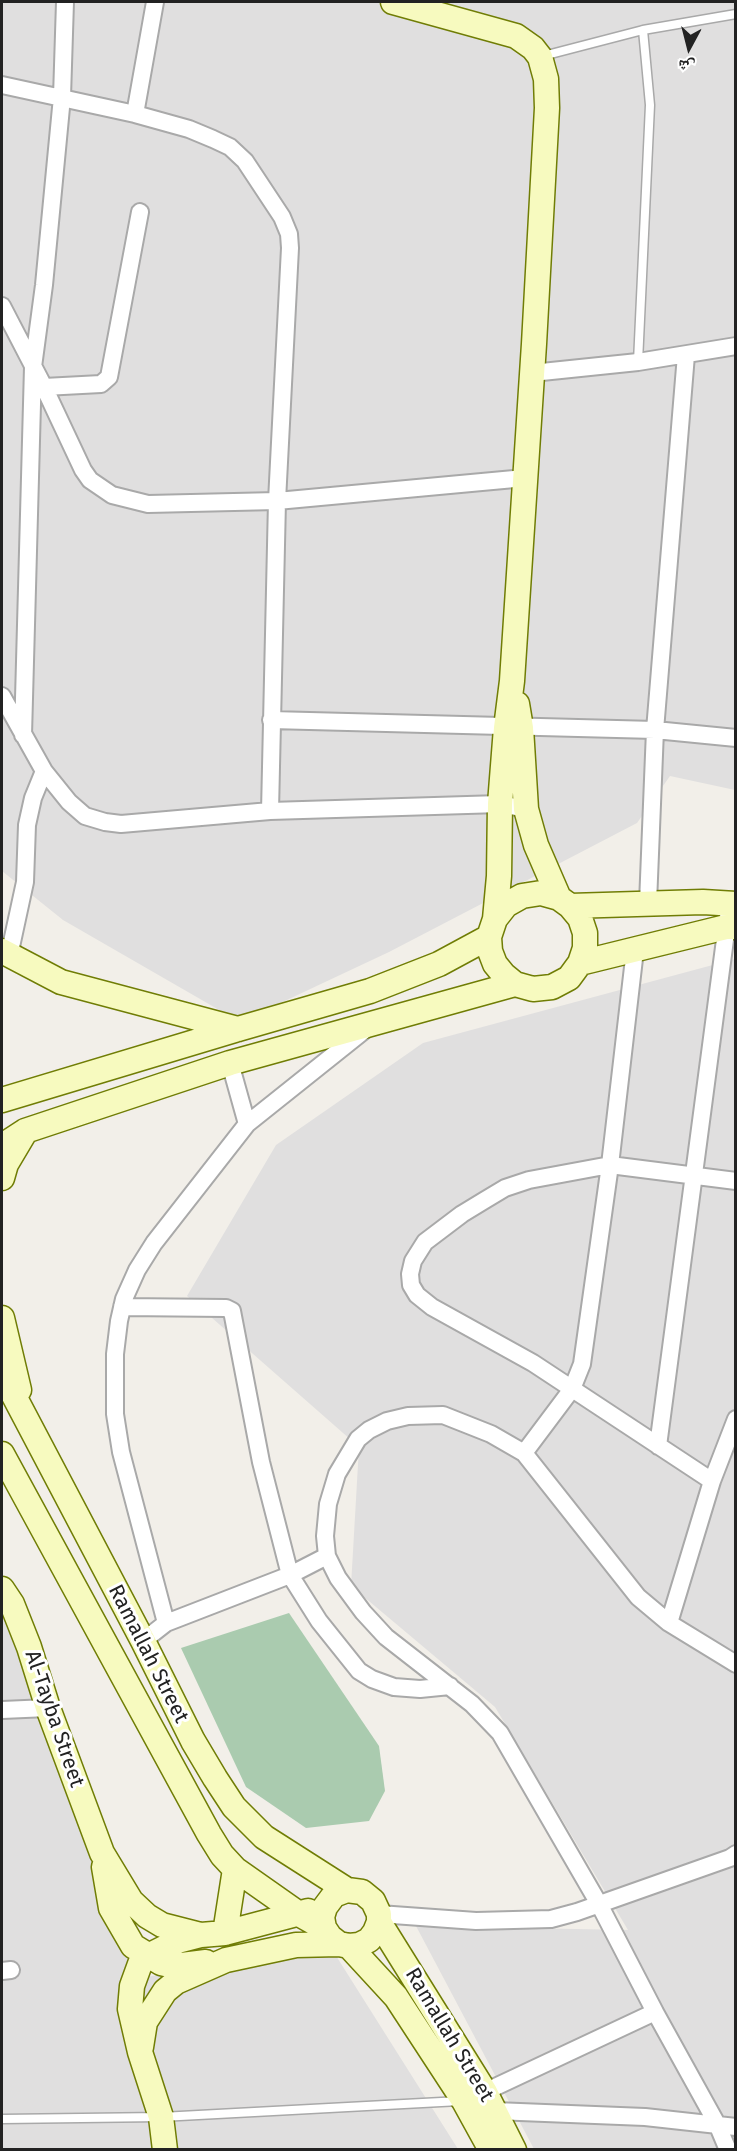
<!DOCTYPE html>
<meta charset="utf-8">
<style>
body{margin:0}
#map{position:relative;width:737px;height:2151px;overflow:hidden;background:#f2efe9;font-family:"Fira Sans","Noto Naskh Arabic",sans-serif}
canvas{display:block}
.frame{position:absolute;inset:0;border:3px solid #222;pointer-events:none}
.north{position:absolute;left:659px;top:18px;width:60px;height:60px;-webkit-text-stroke:4px #fff;paint-order:stroke;rotate:187deg;font-size:16px;font-weight:700;line-height:24px;text-align:center;color:#222}
.north::after{content:'';display:block;margin:auto;width:21px;height:27px;background:#222;clip-path:polygon(50% 0,100% 100%,50% 72%,0 100%)}
</style>
<div id="map">
<canvas width="737" height="2151"></canvas>
<div class="frame"></div>
<div class="north">ش</div>
</div>
<script>
const c = document.querySelector('canvas').getContext('2d');
c.lineJoin = 'round';
function paint(path, color) { c.fillStyle = color; c.fill(path, 'evenodd'); }
const shape = rows => new Path2D(rows.map(r => 'M' + r).join(''));
function stroke(path, color, width, dash) { c.strokeStyle = color; c.lineWidth = width; c.lineCap = dash ? 'butt' : 'round'; c.setLineDash(dash || []); c.stroke(path); }
function drawText(font, color, halo, rows, align = 'center') {
  c.font = font + ' "Fira Sans",sans-serif'; c.lineWidth = 6; c.setLineDash([]); c.textBaseline = 'middle'; c.strokeStyle = halo; c.fillStyle = color; for (const [text, x, y, turn = 0] of rows) {
    c.save(); c.translate(x, y); c.rotate((+turn || 0) * Math.PI / 180); c.textAlign = isNaN(turn) ? turn : align; if (halo) c.strokeText(text, 0, 0); c.fillText(text, 0, 0); c.restore();
  }
}
paint(shape([
 [2,2,735,2,735,790,670,776,637,823,389,952,240,1022,63,920,2,871],
 [735,959,735,2149,534,2149,416,1926,628,1930,495,1707,351,1586,359,1447,187,1296,276,1145,423,1043],
 [2,1588,145,1977,333,1951,458,2149,2,2149]
]), '#e0dfdf');
paint(shape([
 [289,1613,379,1746,385,1791,369,1821,306,1828,246,1787,181,1648]
]), '#aacbaf');
const lane = shape([
 [543,56,643,30,736,14],
 [638,362,650,105,643,30],
 [2,2119,161,2117,460,2101]
]);
const street = shape([
 [2,85,135,114,189,129,213,139,230,147,245,161,282,217,289,234,290,248,277,501,270,811],
 [135,114,155,2],
 [2,306,44,387,83,470,90,480,112,495,148,504,277,501,525,478],
 [532,373,638,362,736,346],
 [44,387,101,384,109,377,140,212],
 [2,696,44,771,69,802,85,816,105,822,121,824,270,811,500,804,526,809],
 [271,720,655,730,736,738],
 [23,735,33,367,44,285,62,97,65,2],
 [648,903,655,730,686,355],
 [9,956,25,882,27,825,33,798,44,771],
 [230,1063,247,1124],
 [122,1307,226,1308,232,1311,261,1462,290,1575,319,1621,359,1671,372,1679,394,1687,420,1689,450,1686],
 [658,1446,728,917],
 [524,1453,572,1389,582,1364,610,1165,635,950],
 [712,1481,533,1363,432,1307,417,1295,411,1285,410,1274,413,1261,425,1242,462,1214,485,1200,505,1188,529,1180,610,1165,736,1181],
 [166,1623,121,1452,115,1414,115,1354,119,1321,124,1299,137,1270,154,1243,247,1124,366,1029],
 [669,1623,712,1481,736,1419],
 [143,1641,166,1623,290,1575,327,1556],
 [2,1710,48,1708],
 [379,1914,476,1921,551,1919,577,1912,730,1858,736,1854],
 [2,1971,11,1970],
 [476,2096,655,2012],
 [495,2111,645,2117,736,2127],
 [728,2150,717,2124,655,2012,599,1904,500,1733,472,1704,386,1637,363,1612,338,1578,327,1556,325,1536,328,1504,337,1474,358,1439,369,1430,387,1421,408,1416,443,1415,491,1434,524,1453,638,1597,669,1623,736,1664]
]);
const secondary = shape([
 [393,2,516,36,533,48,540,57,546,79,547,108,534,344,512,681,506,728,500,804,499,876,495,919],
 [517,704,521,728,526,809,536,845,559,898],
 [570,906,703,902,736,904],
 [2,951,61,982,238,1029],
 [580,963,726,927,736,927],
 [2,1100,238,1029,370,991,439,964,489,937],
 [2,1146,25,1131,230,1063,515,984,533,989,552,987,569,978,580,963,585,948,585,933,580,918,570,906,559,898,541,893,522,896,506,905,495,919,489,937,490,951,495,964,504,975,515,984],
 [2,1178,6,1164,25,1132],
 [2,1318,19,1390],
 [2,1373,143,1641,193,1741,215,1778,234,1807,264,1837,347,1890],
 [2,1454,209,1834,222,1855,235,1869,299,1914,324,1928,330,1937,339,1944,349,1946,359,1945,369,1940,375,1932,379,1922,379,1914,373,1901,362,1892,347,1890,334,1895,325,1907,322,1917,324,1928],
 [2,1589,12,1604,29,1647,48,1708,102,1853,131,1901,147,1916,162,1925,201,1935],
 [104,1867,111,1908,133,1946,161,1963,174,1966,206,1962],
 [379,1922,485,2092,514,2150],
 [225,1933,235,1869],
 [349,1946,396,1997,464,2101,491,2150],
 [141,2047,145,2022,165,1991,176,1982,226,1960,296,1945,339,1944],
 [165,2150,161,2117,140,2052,130,2009,132,1986,140,1964,148,1956,178,1941,201,1935,225,1933,308,1911]
]);
stroke(lane, '#a9a9a9', 11);
stroke(street, '#a9a9a9', 20);
stroke(secondary, '#707d05', 27);
stroke(lane, '#fff', 8);
stroke(street, '#fff', 16);
stroke(secondary, '#f7fabf', 24);
drawText('21px', '#222', '#fff', [
 ["Ramallah Street",148,1654,63],
 ["Al-Tayba Street",54,1719,71],
 ["Ramallah Street",449,2035,59]
]);
</script>
